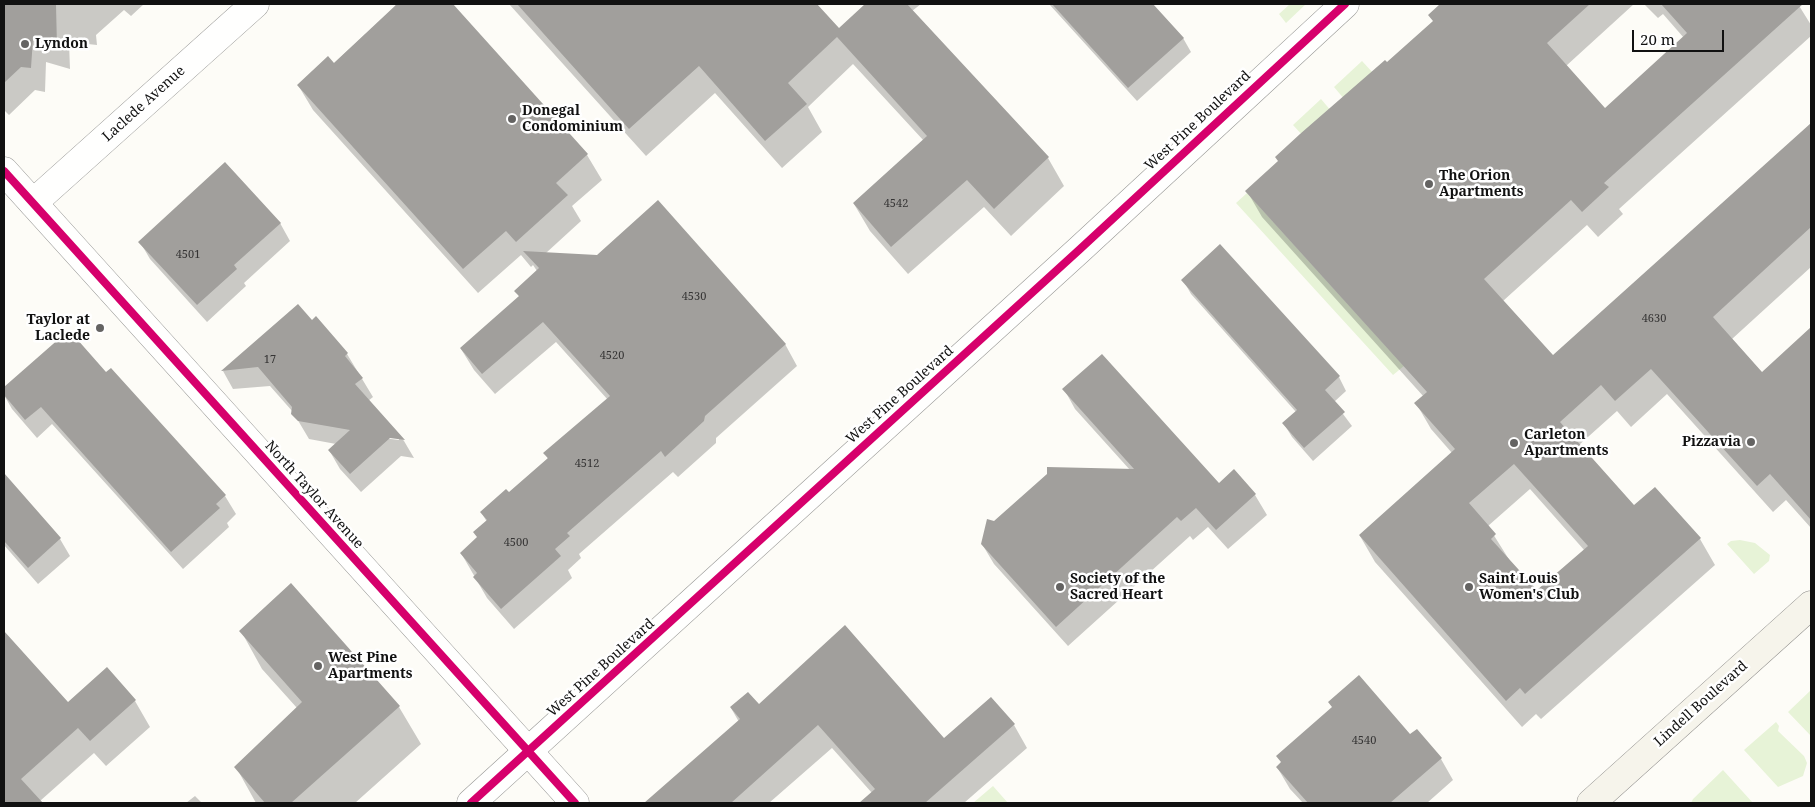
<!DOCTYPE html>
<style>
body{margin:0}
#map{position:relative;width:1815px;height:807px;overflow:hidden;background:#fdfcf7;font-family:"Noto Serif",serif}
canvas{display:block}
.frame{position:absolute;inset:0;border:5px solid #111;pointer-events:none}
.scale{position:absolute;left:1632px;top:30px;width:92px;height:22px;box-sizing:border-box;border:2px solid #111;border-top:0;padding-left:6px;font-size:15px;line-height:18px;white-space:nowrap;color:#111;-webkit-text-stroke:4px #fff;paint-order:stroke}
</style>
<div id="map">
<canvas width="1815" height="807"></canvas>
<div class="frame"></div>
<div class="scale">20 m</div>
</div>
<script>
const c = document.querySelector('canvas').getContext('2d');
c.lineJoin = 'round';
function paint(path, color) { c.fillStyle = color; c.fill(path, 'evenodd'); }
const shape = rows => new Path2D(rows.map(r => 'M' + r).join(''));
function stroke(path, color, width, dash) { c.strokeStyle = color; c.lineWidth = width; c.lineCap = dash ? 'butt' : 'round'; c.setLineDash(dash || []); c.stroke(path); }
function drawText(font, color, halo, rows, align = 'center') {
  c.font = font + ' "Noto Serif",serif'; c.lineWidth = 5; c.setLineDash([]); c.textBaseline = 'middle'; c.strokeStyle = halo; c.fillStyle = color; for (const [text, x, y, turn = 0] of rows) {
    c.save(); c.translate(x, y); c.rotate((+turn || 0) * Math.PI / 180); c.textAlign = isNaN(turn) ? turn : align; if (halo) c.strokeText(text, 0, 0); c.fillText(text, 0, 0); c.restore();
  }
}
paint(shape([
 [1290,4,1306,4,1286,23,1279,14],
 [1362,61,1374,74,1345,100,1334,87],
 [1321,99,1332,112,1304,137,1293,125],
 [1247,193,1404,366,1393,375,1236,203],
 [1740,540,1755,543,1770,555,1769,561,1754,574,1727,544,1731,541],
 [1811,690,1811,736,1788,712],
 [1776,722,1779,726,1778,731,1804,756,1807,763,1803,776,1778,787,1744,750],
 [1723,770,1753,803,1691,803,1693,799],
 [993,786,1008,803,973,803]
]), '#e7f3d7');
paint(shape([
 [4,4,144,4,131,16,124,10,96,35,97,45,69,42,70,69,46,62,45,92,35,90,9,115,4,110],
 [394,4,451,4,587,155,602,180,572,206,581,221,546,253,785,344,797,366,716,438,716,443,678,477,673,472,579,554,581,558,568,570,572,578,514,629,487,598,461,553,478,538,487,522,481,512,509,494,548,459,545,454,608,400,556,342,495,394,474,370,461,349,520,298,516,291,537,271,533,265,531,267,521,255,478,293,313,110,298,85,333,64,396,6],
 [509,4,815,4,839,29,866,4,921,4,912,11,1048,158,1064,186,1011,236,984,207,908,274,870,231,854,204,924,141,853,64,808,107,822,132,782,168,715,93,646,156],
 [1049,4,1152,4,1183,38,1191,52,1137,101],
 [1442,4,1634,4,1566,66,1605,110,1684,38,1663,14,1658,18,1644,4,1798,4,1811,25,1811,36,1619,209,1623,214,1598,237,1587,225,1503,301,1553,357,1806,130,1811,136,1811,267,1732,339,1762,373,1811,329,1811,528,1786,500,1773,512,1667,394,1631,427,1617,411,1579,445,1634,507,1700,539,1715,565,1541,719,1536,714,1522,727,1375,562,1360,536,1452,453,1431,429,1416,403,1424,397,1262,217,1247,191,1434,22,1430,15],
 [1530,489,1585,551,1537,592,1510,561,1488,526],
 [280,223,290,241,244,283,246,286,207,322,150,259,140,242],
 [1183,280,1339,377,1346,391,1334,402,1352,426,1313,461,1292,437,1284,424,1296,412,1191,294],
 [298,306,312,322,316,318,347,354,373,397,368,401,404,441,414,458,401,456,361,492,340,469,329,450,336,444,309,439,293,412,270,386,233,389,223,371],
 [383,438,399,438,399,440],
 [69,331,106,374,110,370,225,496,236,514,227,523,229,527,183,569,52,424,37,438,12,409,4,395,4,388],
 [1064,389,1219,485,1234,471,1255,495,1267,515,1228,549,1208,527,1193,540,1190,536,1068,646,994,564,982,544,994,522,1130,470,1075,409],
 [4,475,60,539,70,556,38,584,4,545],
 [241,631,399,707,421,744,355,803,256,803,236,767,297,708,262,669],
 [10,640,68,704,135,701,150,727,106,766,94,753,40,801,42,803,4,803,4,744,21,728,4,710,4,645],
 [758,706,944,740,1014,725,1027,748,964,803,860,803,872,793,832,748,769,803,659,803,654,796,739,722,731,708],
 [1410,736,1441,759,1453,780,1427,803,1303,803,1290,789,1277,767],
 [195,796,202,803,186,803]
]), '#0003');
paint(shape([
 [4,4,56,4,57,46,33,39,31,68,21,67,4,83],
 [397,4,453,4,588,154,556,183,568,195,516,242,506,231,463,269,297,85,328,56,334,63],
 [517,4,817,4,839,28,865,4,907,4,1049,157,994,209,967,180,891,247,853,203,927,136,837,37,788,83,807,104,765,141,699,66,629,129],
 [1052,4,1153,4,1184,38,1128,88],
 [1440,4,1590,4,1547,43,1605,108,1687,33,1661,4,1803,4,1604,183,1609,187,1582,212,1571,200,1484,279,1553,355,1811,123,1811,227,1713,317,1762,372,1811,327,1811,520,1770,474,1757,486,1651,369,1615,401,1601,385,1560,422,1634,505,1655,487,1701,538,1525,694,1520,688,1506,701,1359,535,1455,449,1414,403,1427,392,1245,191,1278,161,1275,157,1300,134,1385,60,1387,62,1433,21,1428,15],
 [1514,464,1588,546,1537,590,1491,539,1496,534,1469,503],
 [225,162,281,223,234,265,237,269,197,305,138,242],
 [658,200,786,344,705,416,704,421,665,457,661,451,567,533,570,536,555,549,561,556,501,609,473,577,477,573,460,553,477,537,473,532,487,520,480,512,506,489,509,492,548,458,543,453,610,396,543,322,482,374,460,348,519,296,514,291,539,268,523,251,597,255],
 [1220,244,1340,376,1325,390,1345,412,1304,448,1282,423,1297,410,1181,280],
 [298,304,312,320,316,316,348,353,345,356,363,378,355,384,405,440,390,438,350,474,328,450,350,430,298,421,291,414,292,407,258,367,221,371],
 [69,330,106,372,111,368,226,495,216,504,220,508,171,552,41,407,25,420,4,395,4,387],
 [1102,354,1219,483,1234,469,1256,494,1216,530,1196,508,1181,521,1177,517,1056,627,981,544,987,519,994,521,1047,474,1047,467,1134,469,1062,389],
 [4,473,61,538,28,568,4,541],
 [291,583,400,706,291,803,265,803,234,767,302,702,239,631],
 [845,625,944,738,991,697,1015,724,925,803,859,803,875,789,818,725,731,803,644,803,740,719,730,707,748,692,759,704],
 [4,631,68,702,107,667,136,700,90,741,78,728,21,779,43,803,4,803],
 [1359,675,1410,734,1417,729,1442,758,1390,803,1308,803,1276,767,1281,762,1276,756,1332,707,1328,702]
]), '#a19f9c');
const minor = shape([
 [33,203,255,4],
 [471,803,1079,250,1345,4]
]);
const tertiary = shape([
 [4,171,575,803]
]);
const secondary = shape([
 [1591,803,1811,605]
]);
stroke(minor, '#979795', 29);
stroke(tertiary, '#979795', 29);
stroke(secondary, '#8e8d8b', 29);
stroke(minor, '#fffffe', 28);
stroke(tertiary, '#fffffe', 28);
stroke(secondary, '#f6f4eb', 28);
stroke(shape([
 [4,171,575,803],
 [471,803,1079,250,1345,4]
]), '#d6006c', 8);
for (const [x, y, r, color] of [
 [25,44,5,"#646362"],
 [512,119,5,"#646362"],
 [1429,184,5,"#646362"],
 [100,328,5,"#646362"],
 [1751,442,5,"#646362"],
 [1514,443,5,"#646362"],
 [1060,587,5,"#646362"],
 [1469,587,5,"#646362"],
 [318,666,5,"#646362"]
]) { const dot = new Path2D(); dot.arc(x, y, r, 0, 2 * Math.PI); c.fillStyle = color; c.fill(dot); stroke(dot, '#fff', 2); }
drawText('11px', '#353434', null, [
 ["4542",896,204],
 ["4501",188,255],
 ["4530",694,297],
 ["4630",1654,319],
 ["4520",612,356],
 ["17",270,360],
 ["4512",587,464],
 ["4500",516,543],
 ["4540",1364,741]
]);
drawText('bold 14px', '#111', '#fff', [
 ["Lyndon",35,44],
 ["Donegal",522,111],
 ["Condominium",522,127],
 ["The Orion",1439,176],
 ["Apartments",1439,192],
 ["Taylor at",90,320,"right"],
 ["Laclede",90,336,"right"],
 ["Carleton",1524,435],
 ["Apartments",1524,451],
 ["Pizzavia",1741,442,"right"],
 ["Society of the",1070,579],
 ["Sacred Heart",1070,595],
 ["Saint Louis",1479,579],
 ["Women's Club",1479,595],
 ["West Pine",328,658],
 ["Apartments",328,674]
], 'left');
drawText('14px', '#111', '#fff', [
 ["Laclede Avenue",144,104,-42],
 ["West Pine Boulevard",1198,121,-43],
 ["West Pine Boulevard",900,395,-42],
 ["North Taylor Avenue",314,495,48],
 ["West Pine Boulevard",601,668,-42],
 ["Lindell Boulevard",1701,704,-42]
]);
</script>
